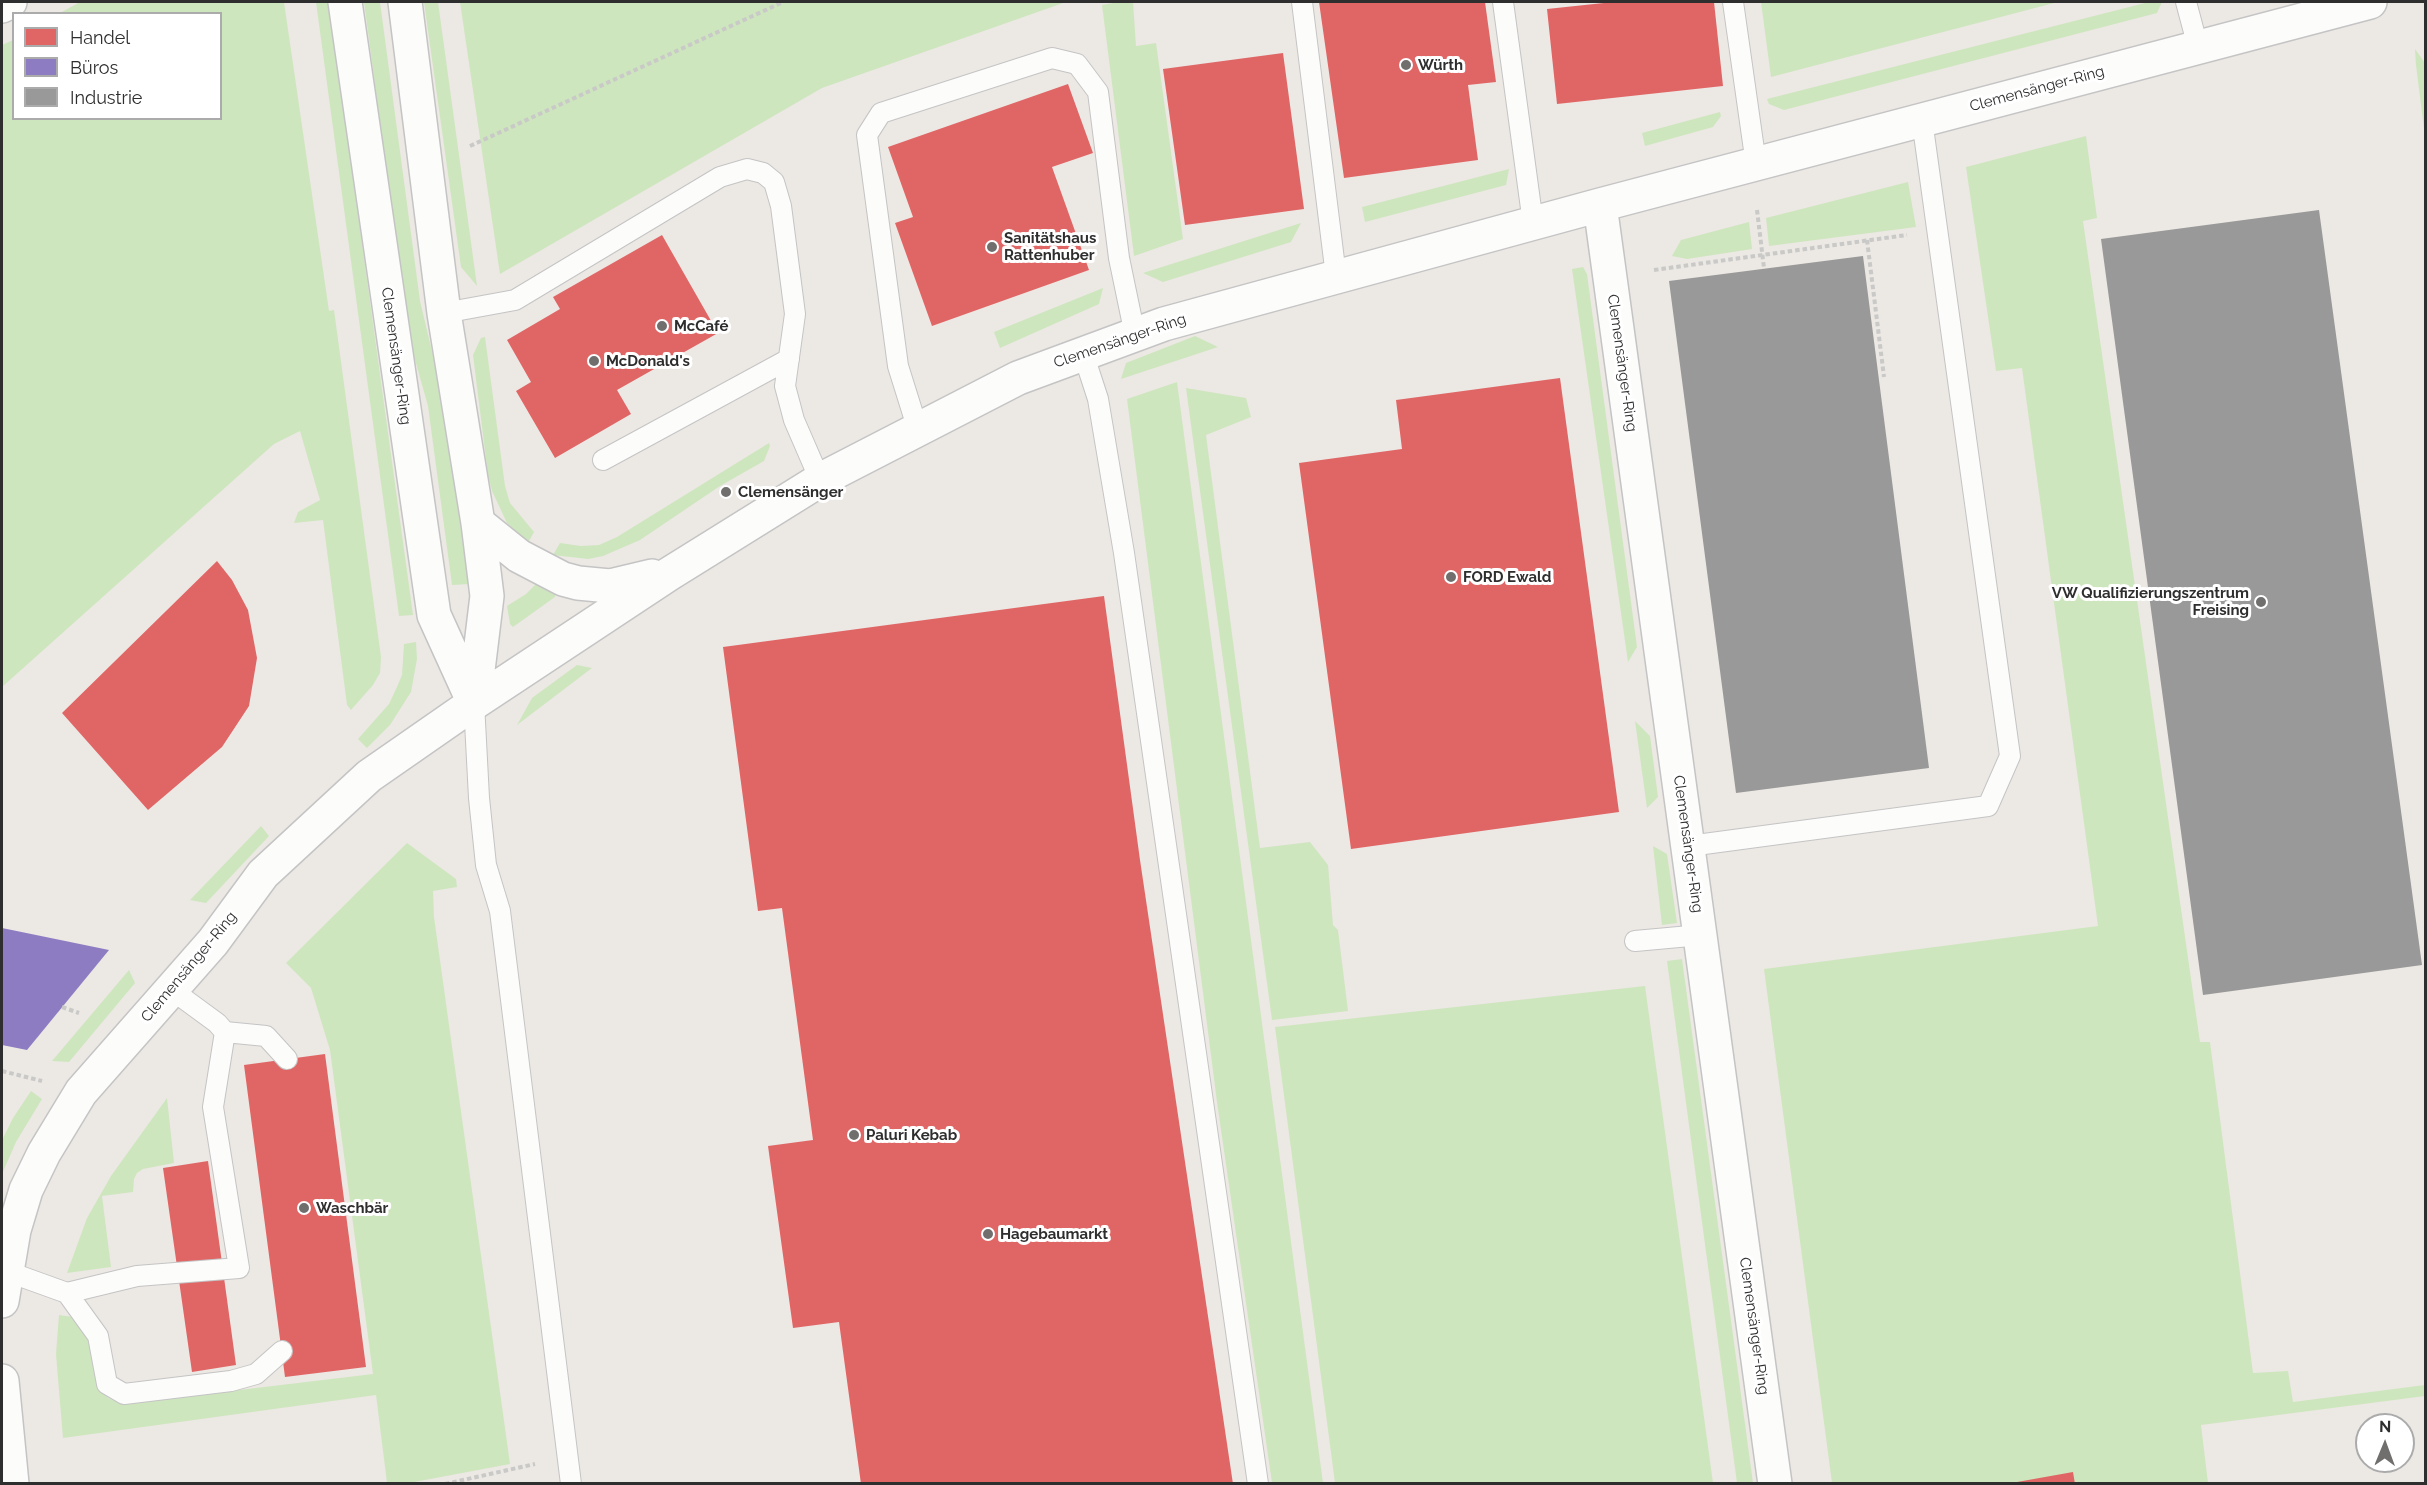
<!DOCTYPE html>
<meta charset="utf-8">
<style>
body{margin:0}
#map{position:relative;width:2427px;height:1485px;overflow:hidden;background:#ece8e4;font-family:Raleway,sans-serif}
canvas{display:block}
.frame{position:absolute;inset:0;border:3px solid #2e2e2e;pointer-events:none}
.legend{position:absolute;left:12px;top:12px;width:210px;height:108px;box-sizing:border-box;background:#fff;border:2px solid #ababab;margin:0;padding:8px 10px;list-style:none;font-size:18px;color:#2e2e2e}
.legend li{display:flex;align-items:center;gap:12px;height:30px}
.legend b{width:30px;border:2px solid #ababab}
.north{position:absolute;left:2355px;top:1413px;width:60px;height:60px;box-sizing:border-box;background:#fff;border:2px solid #ababab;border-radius:50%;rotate:1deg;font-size:16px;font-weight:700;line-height:24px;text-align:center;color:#2e2e2e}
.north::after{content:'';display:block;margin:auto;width:21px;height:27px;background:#706f6e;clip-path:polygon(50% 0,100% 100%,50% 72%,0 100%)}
</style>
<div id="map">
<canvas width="2427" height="1485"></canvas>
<div class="frame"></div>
<ul class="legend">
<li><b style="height:16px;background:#e06666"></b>Handel</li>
<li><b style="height:16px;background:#8e7cc3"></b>Büros</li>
<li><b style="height:16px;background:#999"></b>Industrie</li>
</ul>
<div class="north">N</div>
</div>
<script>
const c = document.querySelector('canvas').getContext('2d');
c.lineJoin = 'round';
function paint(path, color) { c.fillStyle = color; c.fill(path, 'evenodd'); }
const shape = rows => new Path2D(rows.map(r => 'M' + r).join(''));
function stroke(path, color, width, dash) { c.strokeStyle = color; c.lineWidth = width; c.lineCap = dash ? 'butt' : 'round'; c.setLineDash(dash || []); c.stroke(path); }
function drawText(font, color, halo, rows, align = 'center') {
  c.font = font + ' Raleway,sans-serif'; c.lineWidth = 6; c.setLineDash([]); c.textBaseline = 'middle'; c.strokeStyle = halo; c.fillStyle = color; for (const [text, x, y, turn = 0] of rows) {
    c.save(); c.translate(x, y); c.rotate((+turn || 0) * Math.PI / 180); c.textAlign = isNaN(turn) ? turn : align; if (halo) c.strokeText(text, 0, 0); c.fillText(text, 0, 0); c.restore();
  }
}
paint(shape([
 [80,2,284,2,329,311,334,310,381,657,380,673,373,685,351,710,347,705,323,520,294,523,298,512,320,500,300,431,274,444,2,687,2,45,13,40,14,118,220,118,220,14,60,13],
 [316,2,329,2,413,615,399,616],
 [364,2,380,2,420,301,441,389,470,584,452,585,428,406,412,349,399,264],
 [424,2,438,2,477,286,461,267],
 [460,2,1066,2,822,88,500,274],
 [1119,2,1133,2,1136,46,1156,43,1183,239,1134,256,1102,5],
 [1761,2,2058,2,1771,77],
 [2149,2,2162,2,2157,13,1784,110,1769,104,1767,99],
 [2415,49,2425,63,2425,137,2416,65],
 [1720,112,1721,116,1713,127,1645,146,1642,133],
 [2086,136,2097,218,2083,221,2200,1042,2210,1042,2253,1373,2288,1371,2293,1402,2425,1385,2425,1396,2201,1425,2208,1483,1832,1483,1764,969,2098,926,2022,368,1996,371,1966,167],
 [1509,169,1506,185,1365,222,1362,207],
 [1908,182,1916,227,1769,246,1766,218],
 [1749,222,1752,249,1687,259,1672,256,1681,240],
 [1301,223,1291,242,1163,282,1143,273],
 [1583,267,1587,274,1637,647,1628,662,1572,269],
 [1103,288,1099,304,1000,348,994,332],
 [1195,336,1218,347,1121,379,1126,363],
 [485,337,505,486,510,503,534,532,528,543,507,523,492,491,488,475,473,355,481,338],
 [1177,382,1323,1483,1272,1483,1217,1102,1127,399],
 [1186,388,1246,398,1251,417,1206,435,1260,848,1310,842,1328,865,1333,925,1338,930,1348,1011,1272,1020],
 [769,443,770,446,764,461,720,486,640,540,603,556,588,559,553,555,560,543,581,546,599,545,617,537],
 [537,583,555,592,555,597,513,627,510,624,507,606,526,594],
 [416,642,417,659,411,692,390,725,367,748,358,739,389,704,397,687,402,675,404,644],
 [577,665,592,668,517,725,532,698],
 [1635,721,1650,736,1658,797,1647,808],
 [261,826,269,836,206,903,190,900],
 [407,843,456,879,457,887,433,891,434,917,510,1464,409,1483,387,1483,376,1395,63,1438,56,1354,59,1315,73,1317,86,1333,100,1388,108,1398,122,1404,373,1374,330,1050,311,988,286,963],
 [1653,846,1667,854,1677,923,1662,925],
 [1682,959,1753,1483,1737,1483,1667,961],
 [129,970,135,983,69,1062,52,1061],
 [1645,986,1713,1483,1335,1483,1275,1027],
 [31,1091,42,1099,16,1142,2,1174,2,1140,13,1118],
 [167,1098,174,1163,143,1169,137,1173,134,1179,133,1192,102,1196,111,1267,67,1273,87,1218,111,1176]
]), '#cee6be');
paint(shape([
 [1319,2,1485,2,1496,82,1468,85,1478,160,1344,178],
 [1613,2,1714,2,1723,86,1557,104,1547,9],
 [1283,53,1304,209,1185,225,1163,69],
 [1068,84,1093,153,1052,167,1089,270,932,326,895,223,913,217,888,147],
 [662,235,718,333,617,390,631,414,555,458,516,391,531,382,507,340,560,309,553,297],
 [1560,378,1619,812,1351,849,1299,463,1402,449,1396,400],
 [217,561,232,580,248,610,257,658,249,706,222,747,148,810,62,713],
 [1104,596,1140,860,1233,1484,861,1484,839,1322,793,1328,768,1146,813,1140,782,908,758,911,723,647],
 [325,1054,366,1367,285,1377,244,1065],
 [208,1161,236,1365,192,1372,163,1168],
 [2073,1472,2075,1484,2017,1484,2017,1482]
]), '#e06666');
paint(shape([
 [2,928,109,950,27,1050,2,1045]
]), '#8e7cc3');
paint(shape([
 [2319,210,2422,965,2203,995,2101,239],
 [1863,256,1929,768,1736,793,1669,281]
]), '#999');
const lane = shape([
 [1302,2,1336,276],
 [1503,2,1533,223],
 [1733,2,1756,164],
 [2186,2,2198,47],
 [444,313,515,300,720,177,747,169,763,173,774,182,781,206,795,314,785,386,794,420,820,480],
 [1083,353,1098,399,1124,553,1258,1484],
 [918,430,898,366,867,135,881,113,1052,58,1077,64,1098,92,1119,258,1135,335],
 [603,460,789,359],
 [474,703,479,798,486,865,500,911,571,1484],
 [1689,846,1988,806,2010,756,1922,120],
 [1635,941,1701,935],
 [225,1032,266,1036,287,1059],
 [6,1271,67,1293,98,1336,107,1384,124,1394,231,1381,256,1374,282,1351],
 [67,1293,137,1276,239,1268,213,1107,225,1032,217,1023,172,990]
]);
const street = shape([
 [345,2,434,615,474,703],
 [405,2,444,313,478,523,487,596,474,703],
 [1600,205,1775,1484],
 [478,523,519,556,563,579,578,583,610,586,652,576],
 [2,1301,14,1230,26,1190,44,1153,81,1092,213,942,263,874,369,776,474,703,669,574,820,480,1018,378,1164,324,1600,205,2370,2],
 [2,1381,12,1484]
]);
const secondary = shape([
 [2,6,10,2]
]);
stroke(lane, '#c5c4c5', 22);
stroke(street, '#c5c4c5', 36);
stroke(secondary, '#c5c4c5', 36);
stroke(shape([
 [470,146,783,2],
 [1757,210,1764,268],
 [1867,240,1884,377],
 [1654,270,1907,235],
 [62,1007,79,1013],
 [2,1071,42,1081],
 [445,1484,535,1464]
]), '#c9c9c8', 4, [4.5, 3]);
stroke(lane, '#fcfcfb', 20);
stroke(street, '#fcfcfb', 33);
stroke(secondary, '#fcfcfb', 33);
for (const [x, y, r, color] of [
 [1406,65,6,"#706f6e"],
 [992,247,6,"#706f6e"],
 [662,326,6,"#706f6e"],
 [594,361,6,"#706f6e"],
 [726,492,6,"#706f6e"],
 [1451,577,6,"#706f6e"],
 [2261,602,6,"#706f6e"],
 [854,1135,6,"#706f6e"],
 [304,1208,6,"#706f6e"],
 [988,1234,6,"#706f6e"]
]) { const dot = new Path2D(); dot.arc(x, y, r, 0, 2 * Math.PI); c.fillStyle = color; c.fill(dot); stroke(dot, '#fff', 2); }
drawText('bold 15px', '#2e2e2e', '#fff', [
 ["Würth",1418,65],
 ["Sanitätshaus",1004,238],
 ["Rattenhuber",1004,255],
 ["McCafé",674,326],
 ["McDonald's",606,361],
 ["Clemensänger",738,492],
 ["FORD Ewald",1463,577],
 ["VW Qualifizierungszentrum",2249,593,"right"],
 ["Freising",2249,610,"right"],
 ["Paluri Kebab",866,1135],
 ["Waschbär",316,1208],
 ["Hagebaumarkt",1000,1234]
], 'left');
drawText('15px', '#2e2e2e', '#fff', [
 ["Clemensänger-Ring",2037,89,-15],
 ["Clemensänger-Ring",1120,341,-19],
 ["Clemensänger-Ring",396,356,82],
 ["Clemensänger-Ring",1622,363,82],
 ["Clemensänger-Ring",1688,844,82],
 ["Clemensänger-Ring",189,967,-50],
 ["Clemensänger-Ring",1754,1326,82]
]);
</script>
